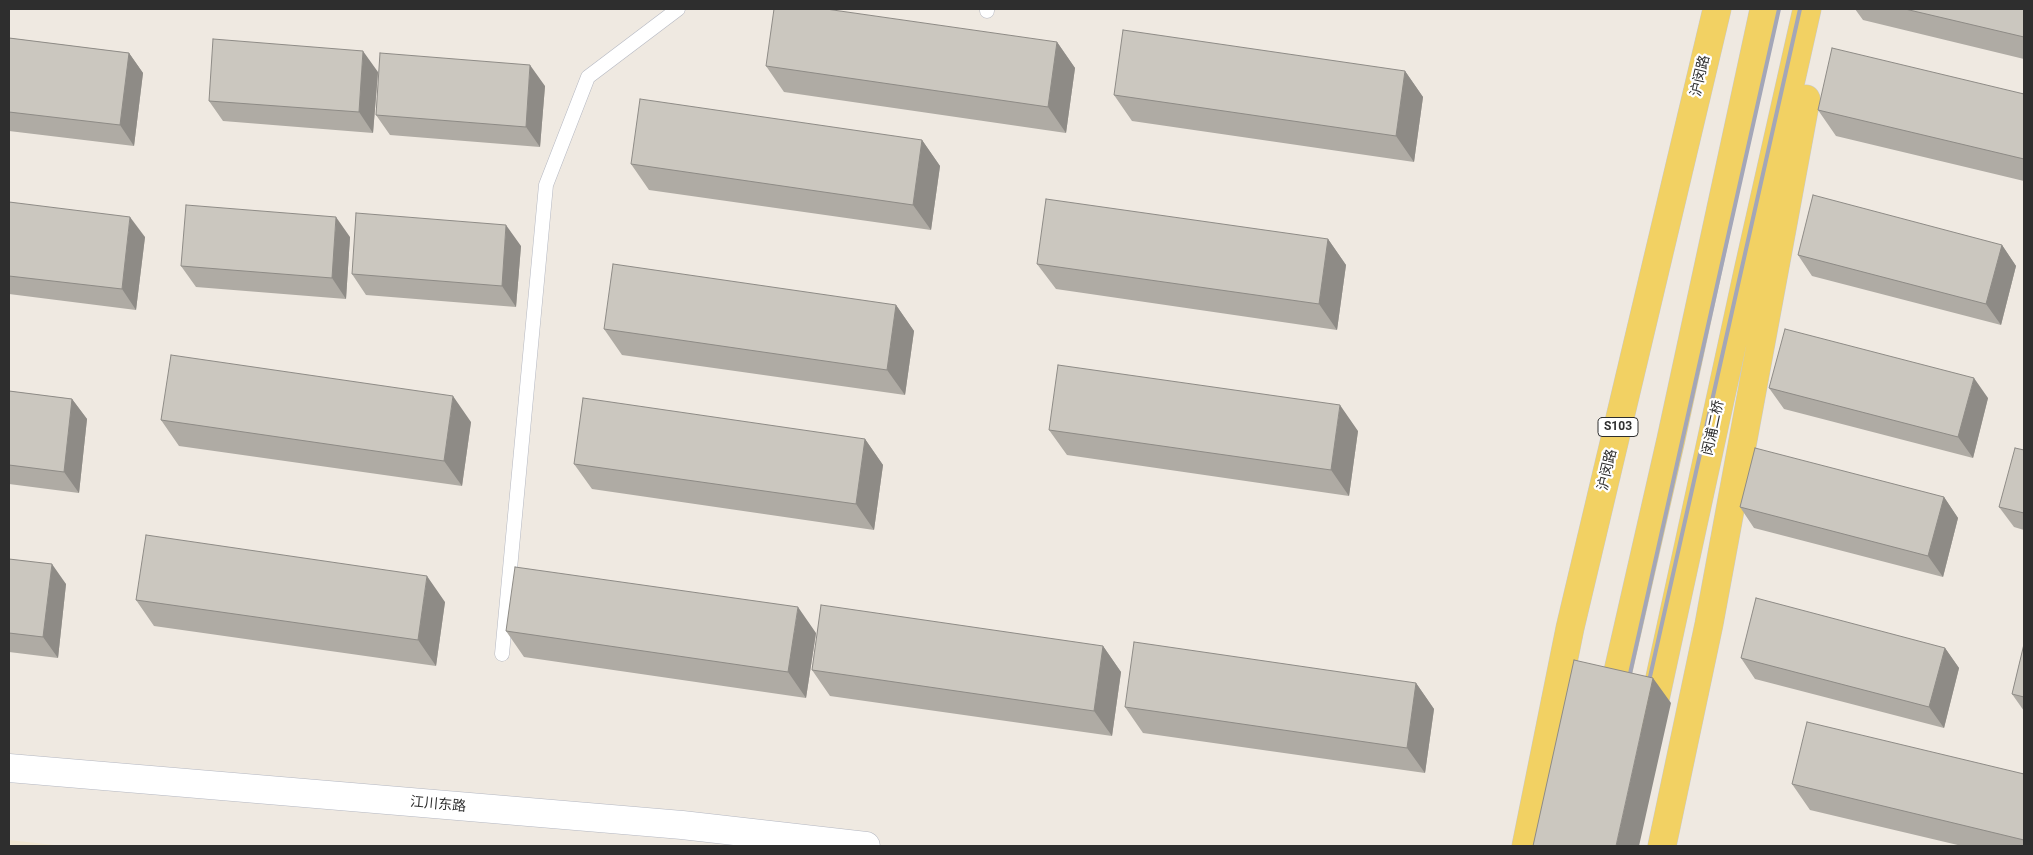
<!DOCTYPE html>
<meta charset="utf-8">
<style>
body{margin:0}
#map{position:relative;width:2033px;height:855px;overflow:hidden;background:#efe9e1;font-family:Roboto,sans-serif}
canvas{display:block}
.frame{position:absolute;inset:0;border:10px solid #2e2e2e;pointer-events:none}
</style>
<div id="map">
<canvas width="2033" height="855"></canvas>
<div class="frame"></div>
</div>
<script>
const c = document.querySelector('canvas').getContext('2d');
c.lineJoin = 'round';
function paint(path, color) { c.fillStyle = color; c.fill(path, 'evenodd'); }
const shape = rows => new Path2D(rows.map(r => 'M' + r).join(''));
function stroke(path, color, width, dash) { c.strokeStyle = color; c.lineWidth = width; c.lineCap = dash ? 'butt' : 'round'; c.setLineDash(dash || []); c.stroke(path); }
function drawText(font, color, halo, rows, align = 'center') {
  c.font = font + ' Roboto,"Noto Sans SC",sans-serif'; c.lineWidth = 4.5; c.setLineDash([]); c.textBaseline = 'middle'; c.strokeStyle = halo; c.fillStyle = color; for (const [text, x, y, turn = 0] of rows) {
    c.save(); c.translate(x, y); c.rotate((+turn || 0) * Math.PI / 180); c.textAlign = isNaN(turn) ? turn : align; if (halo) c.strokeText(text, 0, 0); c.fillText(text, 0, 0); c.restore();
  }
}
paint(shape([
 [9,840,63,846,9,846]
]), '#f0e6d1');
const service = shape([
 [987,11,987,9],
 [502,654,546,185,588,77,678,9]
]);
const secondary = shape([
 [9,768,682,825,866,846]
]);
const primary = shape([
 [1610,706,1671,439,1764,9],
 [1650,723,1748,271,1807,9],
 [1526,846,1570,628,1717,9],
 [1662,846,1709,624,1806,99]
]);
stroke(service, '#b4b7c1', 15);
stroke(secondary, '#b4b7c1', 29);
stroke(primary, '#c9c9c9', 29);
stroke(service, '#fff', 14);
stroke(secondary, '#fff', 28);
stroke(primary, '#f2d163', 28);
stroke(shape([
 [1627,687,1779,9],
 [1647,690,1800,9]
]), '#a3a6b8', 4);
paint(shape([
 [1855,9,2024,9,2024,59,1863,20],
 [9,38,129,53,143,73,134,146,9,131],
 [1057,42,1075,68,1066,133,784,92,766,66],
 [1405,71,1423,97,1414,162,1132,121,1114,95],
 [378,72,373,133,223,121,209,101],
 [545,86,540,147,390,135,376,115],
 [2024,94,2024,181,1836,136,1818,110],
 [922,140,940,166,931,230,649,190,631,164],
 [9,202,145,237,136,310,9,294],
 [350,237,346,299,196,287,181,266],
 [1328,239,1346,265,1337,330,1056,289,1037,264],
 [2002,245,2016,266,2001,325,1812,276,1798,255],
 [521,246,516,307,366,295,352,274],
 [896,305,914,331,905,395,622,355,604,329],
 [1769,388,1988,398,1973,458,1784,409],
 [9,391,72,399,87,419,79,493,9,484],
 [161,420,471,422,462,486,179,446],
 [1049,430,1358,431,1349,496,1067,455],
 [865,439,883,465,874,530,592,489,574,464],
 [2024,450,2024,530,2014,527,1999,507],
 [1944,497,1958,518,1943,577,1754,528,1740,507],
 [9,559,66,584,58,658,9,652],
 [136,600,445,602,436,666,154,626],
 [506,631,816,633,806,698,524,657],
 [2024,644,2024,711,2012,694],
 [1103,646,1121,672,1112,736,830,696,812,670],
 [1945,648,1959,668,1944,728,1755,679,1741,658],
 [1416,683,1434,709,1425,773,1143,733,1125,707],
 [2024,774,2024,846,1962,846,1810,810,1792,784]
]), '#afaba4');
paint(shape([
 [1057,42,1075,68,1066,133,1048,107],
 [363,51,378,72,373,133,359,112],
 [129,53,143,73,134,146,120,125],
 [530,65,545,86,540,147,526,127],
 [1405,71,1423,97,1414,162,1396,136],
 [922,140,940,166,931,230,913,205],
 [130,217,145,237,136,310,122,289],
 [336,217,350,237,346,299,332,278],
 [506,225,521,246,516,307,502,286],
 [1328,239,1346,265,1337,330,1319,304],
 [2002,245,2016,266,2001,325,1986,304],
 [896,305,914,331,905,395,887,370],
 [1974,378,1988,398,1973,458,1958,437],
 [453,396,471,422,462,486,444,461],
 [72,399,87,419,79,493,64,472],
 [1340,405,1358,431,1349,496,1331,470],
 [865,439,883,465,874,530,856,504],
 [1944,497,1958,518,1943,577,1928,556],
 [52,564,66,584,58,658,43,637],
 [427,576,445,602,436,666,418,640],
 [798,607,816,633,806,698,788,672],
 [1103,646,1121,672,1112,736,1094,711],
 [1945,648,1959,668,1944,728,1929,707],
 [1653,678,1671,703,1639,846,1616,846],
 [1416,683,1434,709,1425,773,1407,748]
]), '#8e8b86');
const building = shape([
 [774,9,826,9,1057,42,1048,107,766,66,774,9],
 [1905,9,2024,9,2024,37,1905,9],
 [1123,30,1405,71,1396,136,1114,95,1123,30],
 [9,38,129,53,120,125,9,112,9,38],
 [213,39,363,51,359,112,209,101,213,39],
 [1832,48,2024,94,2024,159,1818,110,1832,48],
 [380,53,530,65,526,127,376,115,380,53],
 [640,99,922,140,913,205,631,164,640,99],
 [1813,195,2002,245,1986,304,1798,255,1813,195],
 [1046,199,1328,239,1319,304,1037,264,1046,199],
 [9,202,130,217,122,289,9,276,9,202],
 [186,205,336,217,332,278,181,266,186,205],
 [356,213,506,225,502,286,352,274,356,213],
 [613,264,896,305,887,370,604,329,613,264],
 [1785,329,1974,378,1958,437,1769,388,1785,329],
 [171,355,453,396,444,461,161,420,171,355],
 [1058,365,1340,405,1331,470,1049,430,1058,365],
 [9,391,72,399,64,472,9,465,9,391],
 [583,398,865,439,856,504,574,464,583,398],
 [1755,448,1944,497,1928,556,1740,507,1755,448],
 [2015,448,2024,450,2024,513,1999,507,2015,448],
 [146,535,427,576,418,640,136,600,146,535],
 [9,559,52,564,43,637,9,633,9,559],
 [515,567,798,607,788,672,506,631,515,567],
 [1756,598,1945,648,1929,707,1741,658,1756,598],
 [821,605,1103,646,1094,711,812,670,821,605],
 [1134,642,1416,683,1407,748,1125,707,1134,642],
 [2024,644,2024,697,2012,694,2024,644],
 [1574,660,1653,678,1616,846,1533,846,1574,660],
 [1807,722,2024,774,2024,840,1792,784,1807,722]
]);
paint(building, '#cbc7bf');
stroke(building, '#8e8b86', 1);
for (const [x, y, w] of [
 [1618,427,40]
]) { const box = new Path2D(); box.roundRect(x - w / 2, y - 9.5, w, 19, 4); c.fillStyle = '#fff'; c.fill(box); stroke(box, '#2e2e2e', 1); }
drawText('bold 12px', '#2e2e2e', null, [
 ["S103",1618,427]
]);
drawText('14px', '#2e2e2e', '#fff', [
 ["沪闵路",1701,76,-77],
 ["闵浦二桥",1714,428,-78],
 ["沪闵路",1608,470,-77],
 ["江川东路",438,805,5]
]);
</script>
